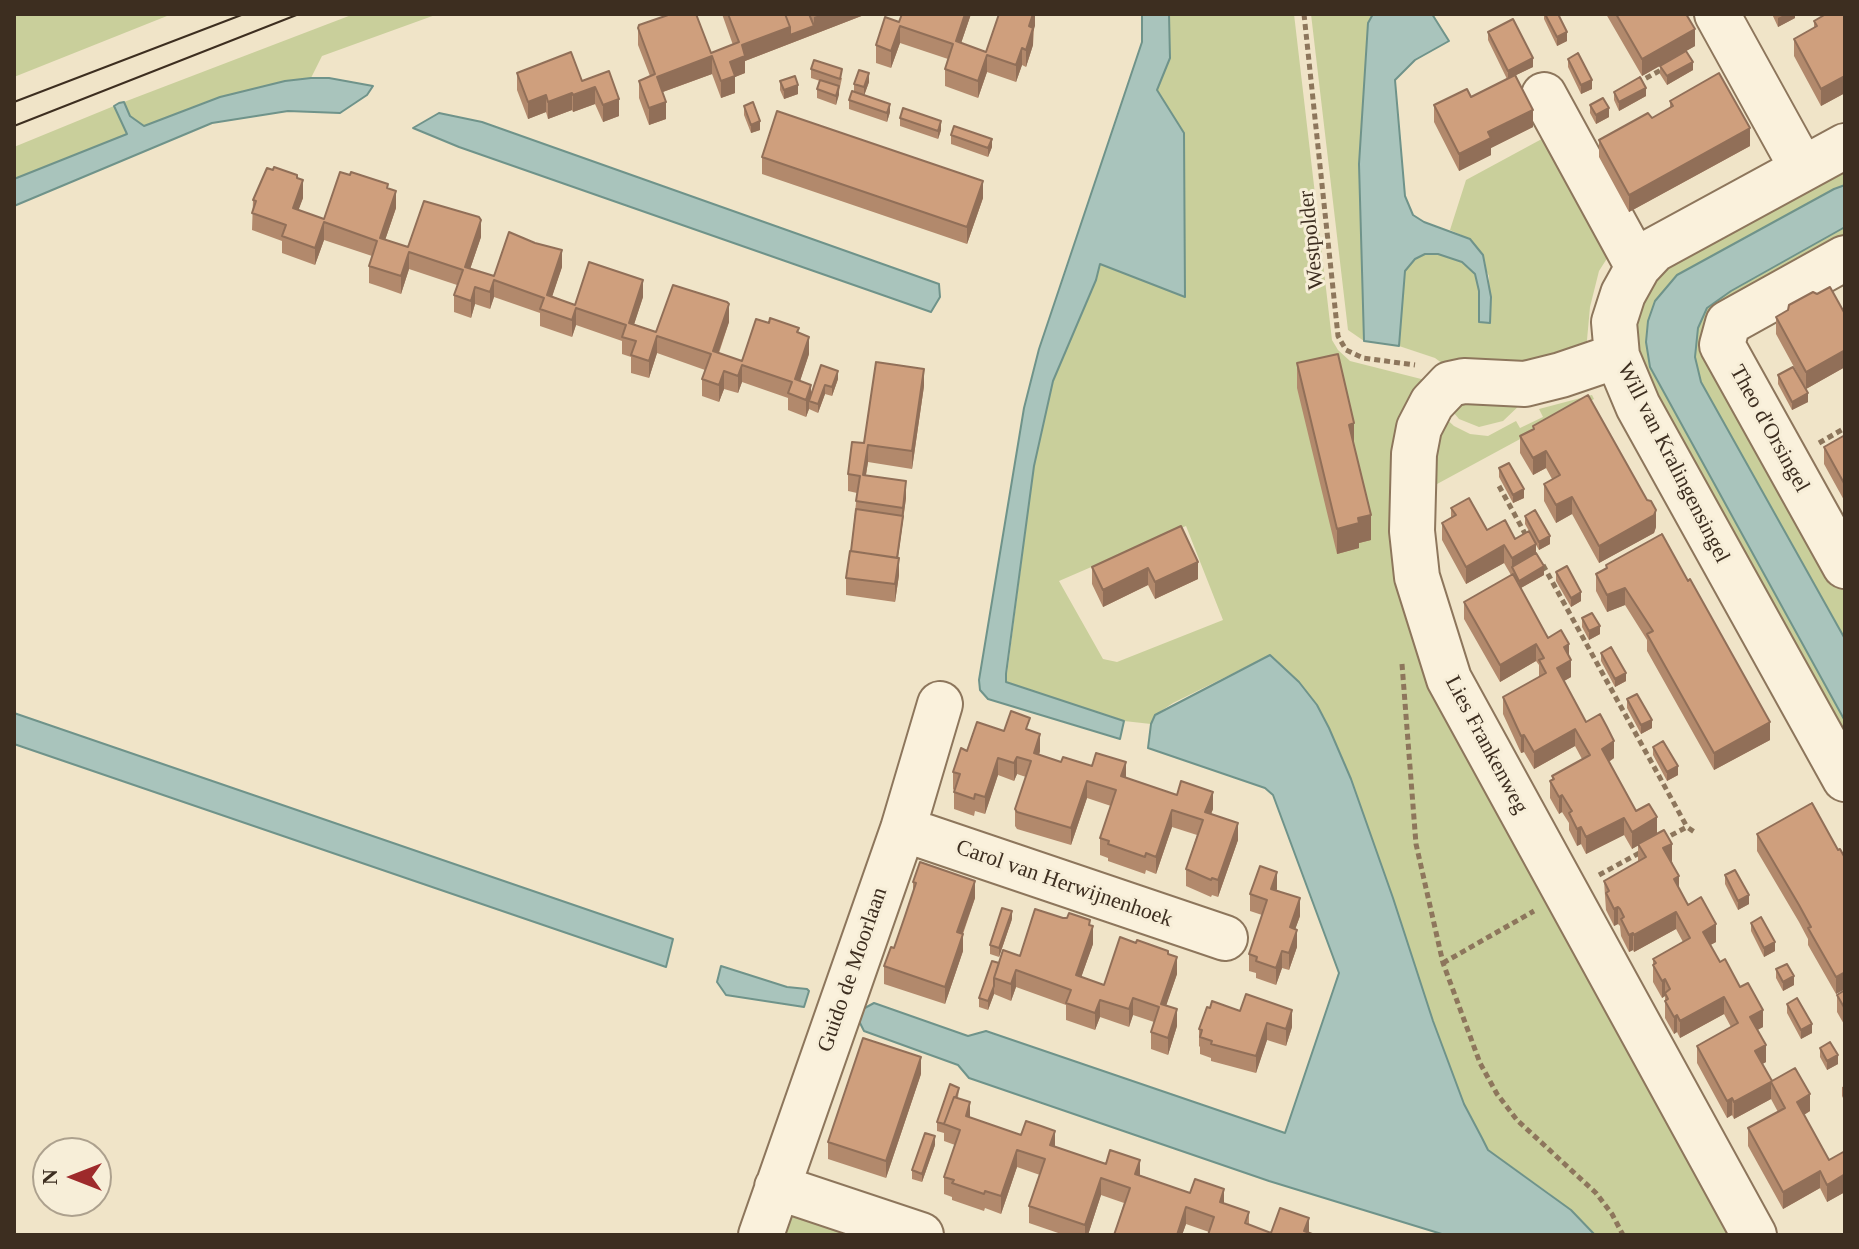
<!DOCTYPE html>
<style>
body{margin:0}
#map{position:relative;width:1859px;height:1249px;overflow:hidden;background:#f0e4c8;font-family:Georgia,serif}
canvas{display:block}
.frame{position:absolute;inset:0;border:16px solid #3d2e20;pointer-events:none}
.north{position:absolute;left:32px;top:1137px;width:80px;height:80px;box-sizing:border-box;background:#f7eed8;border:2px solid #ada18e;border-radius:50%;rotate:270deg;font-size:22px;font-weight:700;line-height:32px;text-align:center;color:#3d2e20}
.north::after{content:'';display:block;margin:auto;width:28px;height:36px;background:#9e2a2b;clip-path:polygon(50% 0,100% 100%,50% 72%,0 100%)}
</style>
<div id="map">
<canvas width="1859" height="1249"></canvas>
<div class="frame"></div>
<div class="north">N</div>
</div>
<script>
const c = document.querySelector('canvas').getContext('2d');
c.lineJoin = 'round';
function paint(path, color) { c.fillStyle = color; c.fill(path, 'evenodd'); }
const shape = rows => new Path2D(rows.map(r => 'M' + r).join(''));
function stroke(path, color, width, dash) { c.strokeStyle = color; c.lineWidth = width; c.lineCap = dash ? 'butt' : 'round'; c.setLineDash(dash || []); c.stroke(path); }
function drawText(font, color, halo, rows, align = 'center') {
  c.font = font + ' Georgia,serif'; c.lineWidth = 6; c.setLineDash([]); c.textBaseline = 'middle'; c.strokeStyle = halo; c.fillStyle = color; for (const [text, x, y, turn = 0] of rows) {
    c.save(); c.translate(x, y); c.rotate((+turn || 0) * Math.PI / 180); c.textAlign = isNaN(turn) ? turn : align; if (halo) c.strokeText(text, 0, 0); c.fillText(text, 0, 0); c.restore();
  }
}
paint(shape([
 [14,14,172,14,14,77],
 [354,14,438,14,322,56,311,78,285,81,220,97,144,126,130,116,124,102],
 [1169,14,1294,14,1332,340,1338,350,1350,361,1437,383,1402,554,1742,1235,1595,1235,1549,1193,1488,1150,1464,1104,1433,1021,1351,779,1329,728,1317,705,1270,655,1173,703,1155,715,1151,724,1124,721,1006,682,1034,466,1053,381,1096,280,1100,263,1184,297,1184,133,1157,90,1170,58],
 [1186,526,1223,620,1117,662,1103,659,1059,581],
 [1311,14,1373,14,1368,23,1359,164,1364,341,1348,330],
 [114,106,127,134,14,179,14,147],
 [1551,134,1613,249,1599,271,1590,307,1586,351,1572,359,1454,372,1435,358,1399,346,1405,271,1415,259,1425,254,1438,254,1462,262,1476,274,1479,291,1479,321,1490,323,1489,276,1470,239,1450,230,1466,180],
 [1845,162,1845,185,1834,189,1677,275,1650,367,1845,721,1845,749,1633,367,1631,314,1653,273],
 [1845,227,1845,245,1731,307,1732,391,1845,593,1845,639,1701,382,1695,357,1698,328,1707,308,1731,291],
 [1592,395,1594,399,1426,490,1441,414,1454,426,1470,434,1488,436,1516,421,1520,428,1543,417,1539,409],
 [1463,401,1523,402,1503,421,1479,427,1459,419,1449,407],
 [790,1215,881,1235,774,1235]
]), '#c9cf9b');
const water = shape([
 [1142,14,1169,14,1170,58,1157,90,1184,133,1185,297,1100,264,1096,280,1053,381,1034,466,1006,674,1006,682,1124,721,1120,739,988,699,980,690,979,680,1024,408,1039,349,1142,42,1142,14],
 [1373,14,1432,14,1449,41,1415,60,1395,80,1405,196,1413,215,1424,222,1470,239,1483,255,1491,297,1490,323,1479,322,1479,291,1475,274,1462,262,1438,254,1425,254,1415,259,1405,271,1399,346,1364,341,1359,164,1368,23,1373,14],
 [311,78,329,78,373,86,367,95,340,113,288,111,212,123,14,206,14,179,127,134,114,106,119,103,124,102,130,116,144,126,220,97,285,81,311,78],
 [439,113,482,122,939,284,940,297,931,312,459,147,413,128,439,113],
 [1845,185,1845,227,1731,291,1707,308,1698,328,1695,357,1701,382,1845,639,1845,721,1650,367,1646,342,1648,321,1655,301,1677,275,1834,189,1845,185],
 [1270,655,1299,682,1317,705,1329,728,1351,779,1393,898,1433,1021,1464,1104,1482,1138,1488,1150,1571,1210,1595,1235,1445,1235,1269,1181,969,1078,958,1065,864,1031,859,1021,863,1009,874,1003,968,1036,986,1031,1285,1133,1339,973,1273,795,1265,788,1148,748,1151,724,1155,715,1270,655],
 [14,713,673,939,666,967,14,744,14,713],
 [721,966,787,987,807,989,809,991,804,1007,726,995,717,982,721,966]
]);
paint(water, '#a9c4bc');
stroke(water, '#6f938a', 2);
const minor = shape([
 [1717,14,1802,168],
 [1544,95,1638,267],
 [1845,146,1654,250,1638,267,1623,294,1614,322,1617,356,1638,406,1845,779],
 [1845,258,1728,323,1722,345,1845,566],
 [1617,356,1561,375,1525,384,1464,381,1450,384,1432,403,1419,428,1414,454,1412,531,1417,577,1449,679,1754,1235],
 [903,829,1225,938],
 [777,1187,921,1235],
 [761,1235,903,829,940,704]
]);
stroke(minor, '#8d765c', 48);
stroke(shape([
 [1304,14,1338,336,1346,350,1363,358,1415,365],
 [1637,83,1663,69],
 [1819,443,1845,428],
 [1499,486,1528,539],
 [1543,565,1687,827],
 [1402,664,1416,844,1443,963,1480,1063,1497,1094,1517,1120,1596,1193,1612,1214,1623,1235],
 [1662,840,1687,827,1696,833],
 [1599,875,1643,851],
 [1443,963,1534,911]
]), '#8d765c', 5, [6, 4]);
stroke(minor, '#faf1dc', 44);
stroke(shape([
 [14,102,244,14],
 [14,126,299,14]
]), '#3d2e20', 2);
paint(shape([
 [722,14,864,14,864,15,745,61,745,73,735,77,735,93,721,98,712,74,663,92,666,119,649,125,639,98,639,81,650,76,638,45,638,28,711,53,733,45],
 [902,14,971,14,961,43,986,52,1035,14,1033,45,1026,67,1022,65,1016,82,987,72,978,98,945,86,945,69,948,59,900,43,891,68,876,63,876,45,899,22],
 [1544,14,1558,14,1567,41,1557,46,1544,19],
 [1606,14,1686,14,1695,46,1642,76],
 [1772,14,1795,14,1795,18,1778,27],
 [1845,15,1845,93,1821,106,1794,56,1794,39,1814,28,1814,21],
 [1488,32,1533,67,1516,75,1533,127,1491,148,1491,155,1459,171,1434,122,1434,105,1471,97,1507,79,1488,40],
 [1568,59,1592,89,1581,94,1568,67],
 [1660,66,1693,70,1667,85,1660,74],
 [811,69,842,78,836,105,817,98,817,89,820,81,811,78],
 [609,71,619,116,603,122,595,104,573,112,572,110,548,119,546,112,528,119,517,90,517,73,582,81],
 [780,81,798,94,784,99,780,90],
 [869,82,864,95,890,112,887,122,849,109,849,100,854,92,854,84],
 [1614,92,1646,96,1619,111,1614,100],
 [1670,101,1750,146,1629,212,1599,157,1599,140,1652,118,1670,108],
 [1590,105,1609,117,1596,124,1590,113],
 [744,106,760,130,751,133,744,115],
 [900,118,941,130,938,139,900,126],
 [951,135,992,147,988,157,951,144],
 [762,157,983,198,967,244,762,174],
 [297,178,303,198,298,210,324,219,388,188,396,208,385,240,408,247,481,237,470,269,494,276,562,267,552,296,575,305,643,297,634,324,656,332,729,322,719,353,742,361,799,333,809,354,800,381,811,394,821,365,838,379,832,396,825,394,818,413,809,409,806,417,788,410,788,398,742,382,738,393,724,389,719,402,702,396,702,379,705,370,657,353,649,378,631,373,631,357,622,354,622,341,576,325,572,337,540,326,540,313,494,297,490,309,475,304,471,318,454,312,454,295,457,285,409,269,401,294,384,288,369,283,369,266,372,256,324,240,315,265,282,253,282,241,252,230,253,200],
 [1845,314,1845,367,1806,389,1776,334,1776,317],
 [1297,363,1354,446,1371,540,1359,543,1359,548,1337,554,1297,388],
 [1778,375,1808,402,1792,410,1778,384],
 [924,386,912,469,868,462,866,475,906,498,898,558,899,575,895,602,846,595,846,578,851,551,857,493,848,491,848,474,864,443],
 [1533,426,1656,527,1654,533,1599,563,1572,514,1556,523,1544,501,1544,484,1552,479,1546,468,1533,475,1520,453,1520,436,1533,429],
 [1845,435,1845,502,1824,464,1824,447],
 [1499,468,1524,498,1513,503,1499,477],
 [1451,508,1487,530,1515,539,1529,531,1525,524,1525,516,1550,544,1539,550,1536,545,1536,553,1544,575,1521,588,1548,638,1569,656,1571,677,1564,681,1586,722,1614,758,1609,762,1636,811,1657,834,1672,861,1679,889,1688,905,1716,942,1710,945,1720,962,1763,1027,1757,1030,1766,1062,1762,1064,1772,1081,1810,1111,1804,1115,1829,1160,1845,1151,1845,1192,1827,1202,1820,1188,1783,1209,1748,1146,1748,1128,1778,1112,1771,1099,1734,1119,1732,1115,1727,1118,1697,1063,1697,1046,1731,1027,1724,1014,1680,1038,1677,1032,1674,1034,1665,1018,1665,996,1662,998,1653,982,1653,959,1683,942,1676,929,1634,952,1633,950,1629,952,1621,936,1620,926,1618,924,1614,926,1606,910,1604,881,1638,862,1638,845,1632,849,1624,835,1586,854,1581,844,1577,846,1569,830,1569,823,1562,812,1559,814,1550,798,1550,781,1552,780,1552,776,1582,759,1575,746,1534,769,1524,752,1521,753,1503,714,1503,697,1539,677,1539,665,1536,661,1500,682,1464,619,1464,602,1511,575,1504,563,1466,584,1442,540,1442,523,1451,518],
 [1181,526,1198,579,1155,599,1148,585,1103,607,1092,584,1092,567],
 [1606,565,1770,740,1714,770,1647,651,1647,640,1625,605,1607,612,1596,591,1596,574,1606,568],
 [1556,572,1581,601,1571,607,1556,581],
 [1582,618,1600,634,1589,640,1582,627],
 [1601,653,1626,681,1615,687,1601,661],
 [1627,699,1652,728,1641,734,1627,708],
 [1030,730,1040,751,1039,755,1061,762,1126,778,1213,809,1211,814,1238,840,1218,897,1212,895,1211,897,1186,886,1186,869,1197,835,1172,827,1156,874,1146,870,1145,874,1108,861,1108,858,1100,855,1100,838,1111,806,1087,798,1071,845,1017,829,1015,826,1015,809,1026,777,1017,774,1014,781,998,775,985,814,975,811,974,816,954,809,954,790,953,789,953,772,967,751,1004,731],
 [1653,747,1678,775,1667,781,1653,755],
 [1757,834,1838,850,1845,858,1845,989,1836,994,1808,945,1808,939,1799,922,1757,851],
 [1725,875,1749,904,1738,910,1725,884],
 [913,882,975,898,963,934,963,951,945,1004,884,984,884,966,894,948,913,893],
 [1277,889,1276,890,1300,916,1295,929,1297,947,1289,970,1282,968,1276,985,1256,978,1256,973,1249,971,1249,954,1262,915,1250,911,1250,894],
 [1063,918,1093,944,1081,977,1104,985,1168,954,1177,974,1166,1005,1177,1026,1168,1055,1151,1049,1151,1032,1154,1022,1133,1015,1129,1027,1100,1017,1095,1030,1066,1020,1066,1005,1016,987,1011,1001,994,994,988,1010,979,1007,979,998,999,963,1020,956],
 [1012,919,999,957,990,954,990,945],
 [1751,923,1775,951,1764,957,1751,931],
 [1776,969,1794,985,1783,991,1776,978],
 [1845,990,1845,1026,1837,1012,1837,995],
 [1787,1004,1812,1033,1801,1039,1787,1013],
 [1207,1007,1292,1027,1286,1046,1267,1040,1256,1073,1211,1061,1211,1058,1200,1054,1200,1047,1199,1046,1199,1029],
 [1820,1048,1838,1064,1827,1070,1820,1057],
 [921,1074,886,1178,828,1159,828,1142],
 [950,1084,959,1088,958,1098,970,1102,970,1117,1021,1135,1026,1121,1041,1126,1055,1131,1055,1147,1106,1164,1110,1150,1140,1160,1140,1175,1190,1193,1195,1179,1224,1189,1224,1204,1249,1212,1249,1225,1271,1233,1280,1208,1309,1218,1309,1233,1315,1235,1208,1235,1209,1232,1186,1224,1182,1235,1114,1235,1124,1203,1101,1195,1088,1235,1064,1235,1029,1223,1029,1206,1040,1175,1017,1167,1001,1214,985,1208,984,1211,952,1200,952,1197,944,1194,944,1177,955,1145,944,1141,944,1133,937,1131,937,1122],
 [1845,1086,1845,1102,1842,1096,1842,1087],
 [935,1145,922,1182,912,1179,912,1170]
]), '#b2896c');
paint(shape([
 [823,14,864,14,864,15,745,61,745,73,735,77,735,93,721,98,721,81,730,62,742,45,790,27,814,26,814,17],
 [965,14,971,14,956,58,956,41],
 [1032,14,1035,14,1035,26,1033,32,1033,45,1026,67,1026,50],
 [1786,14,1795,14,1795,18,1778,27,1778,18],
 [900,26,900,43,891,68,891,51],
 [1695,29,1695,46,1642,76,1642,59],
 [1567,32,1567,41,1557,46,1557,37],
 [1022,48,1022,65,1016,82,1016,65],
 [987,55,987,72,978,98,978,81],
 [712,56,712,74,657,94,657,77],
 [1533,58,1533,67,1508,79,1508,71],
 [1693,62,1693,70,1667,85,1667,76],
 [869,73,869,82,864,96,864,87],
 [1845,76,1845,93,1821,106,1821,89],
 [1592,80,1592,89,1581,94,1581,85],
 [798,85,798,94,784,99,784,90],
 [839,86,839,95,836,105,836,96],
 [595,87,595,104,573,112,573,95],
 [1646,88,1646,96,1619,111,1619,102],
 [572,93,572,110,548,119,548,102],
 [546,95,546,112,528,119,528,102],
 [619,99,619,116,603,122,603,105],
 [666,102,666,119,649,125,649,108],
 [890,104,890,112,887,122,887,113],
 [1609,108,1609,117,1596,124,1596,115],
 [1533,110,1533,127,1491,148,1491,155,1459,171,1459,154,1488,132],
 [760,121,760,130,751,133,751,125],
 [941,121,941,130,938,139,938,131],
 [1750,128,1750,146,1629,212,1629,195],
 [992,139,992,147,988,157,988,148],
 [303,180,303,198,293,225,293,208],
 [983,181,983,198,967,244,967,227],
 [396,191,396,208,380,255,380,238],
 [481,220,481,237,465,284,465,267],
 [324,222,324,240,315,265,315,248],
 [562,250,562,267,547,312,547,295],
 [409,252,409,269,401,294,401,276],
 [494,280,494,297,490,309,490,292],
 [643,280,643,297,629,340,629,323],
 [475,287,475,304,471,318,471,301],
 [729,304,729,322,713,368,713,351],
 [576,308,576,325,572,337,572,320],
 [657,336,657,353,649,378,649,361],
 [809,337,809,354,795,396,795,379],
 [1845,350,1845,367,1806,389,1806,372],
 [742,365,742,382,738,393,738,376],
 [924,369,924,386,912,469,912,451],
 [724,371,724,389,719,402,719,385],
 [838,371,838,379,832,396,832,387],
 [811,385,811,402,809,401,809,409,806,417,806,400],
 [825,385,825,394,818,413,818,404],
 [1808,393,1808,402,1792,410,1792,402],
 [1354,423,1354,448,1349,425],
 [868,445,868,462,863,492,863,475],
 [1546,451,1546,468,1533,475,1533,458],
 [906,481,906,498,895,575,895,566],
 [1524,489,1524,498,1513,503,1513,495],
 [1572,497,1572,514,1556,523,1556,505],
 [1656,510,1656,527,1654,533,1599,563,1599,546],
 [1371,515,1371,540,1359,543,1359,548,1337,554,1337,529,1358,518],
 [1550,536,1550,544,1539,550,1539,542],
 [1536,544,1536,562,1512,567,1512,576,1512,558],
 [1504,545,1504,563,1466,584,1466,567],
 [899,558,899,575,895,602,895,584],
 [1198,562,1198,579,1155,599,1155,582],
 [1544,566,1544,575,1519,589,1519,581],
 [1148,568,1148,585,1103,607,1103,590],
 [1625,588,1625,605,1607,612,1607,595],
 [1581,592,1581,601,1571,607,1571,598],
 [1600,626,1600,634,1589,640,1589,631],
 [1536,644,1536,661,1500,682,1500,665],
 [1569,644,1569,661,1564,647],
 [1571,660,1571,677,1557,685,1557,668],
 [1626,673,1626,681,1615,687,1615,679],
 [1652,720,1652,728,1641,734,1641,725],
 [1770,722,1770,740,1714,770,1714,753],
 [1575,729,1575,746,1534,769,1534,752],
 [1040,734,1040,751,1034,770,1034,753],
 [1524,735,1524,752,1521,753,1521,736],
 [1614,741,1614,758,1602,766,1602,749],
 [1017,757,1017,774,1014,781,1014,763],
 [998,758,998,775,985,814,985,797],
 [1126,762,1126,780,1121,776],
 [1678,766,1678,775,1667,781,1667,772],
 [1087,781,1087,798,1071,845,1071,828],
 [1213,792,1213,809,1205,829,1205,812],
 [1562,795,1562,812,1559,814,1559,797],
 [1172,810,1172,827,1156,874,1156,857],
 [1657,817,1657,835,1632,849,1632,832],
 [1624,818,1624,835,1586,854,1586,837],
 [1238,823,1238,840,1218,897,1218,880],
 [1581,827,1581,844,1577,846,1577,829],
 [1672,844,1672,861,1663,865,1663,848],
 [1277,872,1277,889,1271,906,1271,889],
 [1679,876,1679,893,1674,879],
 [975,881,975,898,957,949,957,932],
 [1749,895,1749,904,1738,910,1738,901],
 [1300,898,1300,916,1290,944,1290,927],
 [1618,907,1618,924,1614,926,1614,909],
 [1012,911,1012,919,999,957,999,948],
 [1676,912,1676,929,1634,952,1634,935],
 [1090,920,1090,934,1093,926,1093,944,1076,992,1076,975],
 [1716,924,1716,942,1703,949,1703,932],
 [1297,930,1297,947,1289,970,1289,953],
 [1633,933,1633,950,1629,952,1629,935],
 [963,934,963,951,945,1004,945,987],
 [1775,942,1775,951,1764,957,1764,948],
 [1282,951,1282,968,1276,985,1276,968],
 [1177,957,1177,974,1161,1021,1161,1004],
 [1016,970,1016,987,1011,1001,1011,984],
 [1845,972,1845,989,1836,994,1836,977],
 [1794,976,1794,985,1783,991,1783,982],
 [1665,979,1665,996,1662,998,1662,981],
 [994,986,994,994,988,1010,988,1001],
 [1724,997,1724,1014,1680,1038,1680,1021],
 [1133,998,1133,1015,1129,1027,1129,1009],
 [1100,1000,1100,1017,1095,1030,1095,1013],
 [1177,1009,1177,1026,1168,1055,1168,1038],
 [1292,1010,1292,1027,1286,1046,1286,1029],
 [1763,1010,1763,1027,1750,1034,1750,1017],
 [1677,1015,1677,1032,1674,1034,1674,1017],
 [1267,1023,1267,1040,1256,1073,1256,1056],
 [1812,1024,1812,1033,1801,1039,1801,1030],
 [1766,1045,1766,1062,1755,1068,1755,1051],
 [1838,1055,1838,1064,1827,1070,1827,1061],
 [921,1057,921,1074,886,1178,886,1161],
 [1771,1082,1771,1099,1734,1119,1734,1102],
 [1810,1094,1810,1111,1797,1119,1797,1102],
 [1732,1098,1732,1115,1727,1118,1727,1101],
 [970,1102,970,1119,966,1116],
 [1055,1131,1055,1148,1050,1145],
 [935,1136,935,1145,922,1182,922,1174],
 [1017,1150,1017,1167,1001,1214,1001,1196],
 [1140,1160,1140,1177,1135,1174],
 [1820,1171,1820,1188,1783,1209,1783,1192],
 [1845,1174,1845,1192,1827,1202,1827,1185],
 [1101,1178,1101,1195,1088,1235,1085,1235,1085,1225],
 [1224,1189,1224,1206,1220,1202],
 [1186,1207,1186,1224,1182,1235,1177,1235],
 [1309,1218,1309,1235,1304,1231]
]), '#916f58');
const building = shape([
 [671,14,696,14,711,53,739,42,728,14,785,14,790,27,742,45,745,56,730,62,735,76,721,81,712,56,657,77,666,102,649,108,639,81,655,74,638,28,639,25,671,14],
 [785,14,809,14,814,26,790,35,790,27,785,14],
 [902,14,965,14,956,41,986,52,999,14,1033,14,1029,26,1033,28,1026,50,1022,48,1016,65,987,55,978,81,945,69,953,44,900,26,891,51,876,45,885,17,899,22,902,14],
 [1545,14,1558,14,1567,32,1557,37,1545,14],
 [1616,14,1686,14,1695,29,1642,59,1616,14],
 [1826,14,1844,14,1845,15,1845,76,1821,89,1794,39,1817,26,1814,21,1826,14],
 [1513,19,1533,58,1508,71,1488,32,1513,19],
 [1686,51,1693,62,1667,76,1660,66,1686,51],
 [571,52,582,81,609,71,619,99,603,105,595,87,573,95,572,93,548,102,546,95,528,102,517,73,571,52],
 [1578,53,1592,80,1581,85,1568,59,1578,53],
 [814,60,842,69,840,79,811,69,814,60],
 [859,70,869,73,864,87,854,84,859,70],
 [1719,73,1750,128,1629,195,1599,140,1648,113,1652,118,1673,106,1670,101,1719,73],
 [1515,75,1533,110,1488,132,1491,138,1459,154,1434,105,1467,89,1471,97,1515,75],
 [795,76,798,85,784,90,780,81,795,76],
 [1640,77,1646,88,1619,102,1614,92,1640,77],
 [820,80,839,86,836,96,817,89,820,80],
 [852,91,890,104,887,113,849,100,852,91],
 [1603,98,1609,108,1596,115,1590,105,1603,98],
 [753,102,760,121,751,125,744,106,753,102],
 [903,108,941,121,938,131,900,118,903,108],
 [777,111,983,181,967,227,762,157,777,111],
 [954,126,992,139,988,148,951,135,954,126],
 [274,167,297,175,297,178,303,180,293,208,324,219,340,172,350,175,351,172,388,184,387,188,396,191,380,238,408,247,424,201,479,217,481,220,465,267,494,276,509,232,535,243,562,250,547,295,575,305,589,262,643,280,629,323,656,332,673,285,727,302,729,304,713,351,742,361,756,319,769,323,770,318,799,328,797,332,809,337,795,379,811,385,806,400,788,393,792,382,742,365,738,376,724,371,719,385,702,379,711,354,657,336,649,361,631,355,636,341,622,337,626,325,576,308,572,320,540,309,544,298,494,280,490,292,475,287,471,301,454,295,463,270,409,252,401,276,369,266,377,241,324,222,315,248,282,236,286,225,252,213,256,201,253,200,267,168,273,170,274,167],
 [1830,287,1845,314,1845,350,1806,372,1776,317,1788,310,1789,305,1813,292,1817,294,1830,287],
 [1338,354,1354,423,1349,425,1371,515,1358,518,1359,523,1337,529,1297,363,1338,354],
 [876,362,924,369,912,451,868,445,863,475,906,481,903,508,856,501,860,476,848,474,852,442,864,443,876,362],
 [821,365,838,371,832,387,825,385,818,404,809,401,821,365],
 [1793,367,1808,393,1792,402,1778,375,1793,367],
 [1588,395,1647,500,1651,501,1656,510,1654,515,1599,546,1572,497,1556,505,1544,484,1560,475,1546,451,1533,458,1520,436,1534,429,1533,426,1588,395],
 [1845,435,1845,485,1824,447,1845,435],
 [1509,463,1524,489,1513,495,1499,468,1509,463],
 [1469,498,1487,530,1505,520,1515,539,1529,531,1536,544,1512,558,1504,545,1466,567,1442,523,1456,515,1451,508,1469,498],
 [856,509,903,516,897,558,851,551,856,509],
 [1535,510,1550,536,1539,542,1525,516,1535,510],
 [1181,526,1198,562,1155,582,1148,568,1103,590,1092,567,1181,526],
 [1662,534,1688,581,1690,579,1770,722,1714,753,1647,634,1653,631,1625,588,1607,595,1596,574,1607,568,1606,565,1662,534],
 [850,551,899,558,895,584,846,578,850,551],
 [1536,553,1544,566,1519,581,1512,567,1536,553],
 [1567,566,1581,592,1571,598,1556,572,1567,566],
 [1513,574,1548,638,1561,630,1569,644,1564,647,1571,660,1557,668,1586,722,1600,714,1607,727,1614,741,1602,749,1636,811,1649,804,1657,817,1632,832,1624,818,1586,837,1581,827,1577,829,1569,813,1572,811,1570,808,1562,795,1559,797,1550,781,1554,779,1552,776,1590,755,1575,729,1534,752,1524,735,1521,736,1503,697,1546,673,1539,660,1544,658,1536,644,1500,665,1464,602,1513,574],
 [1592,613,1600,626,1589,631,1582,618,1592,613],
 [1611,647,1626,673,1615,679,1601,653,1611,647],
 [1637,694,1652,720,1641,725,1627,699,1637,694],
 [1011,711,1030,718,1026,729,1040,734,1034,753,1061,762,1063,757,1092,766,1096,753,1126,762,1121,776,1177,795,1181,781,1213,792,1205,812,1238,823,1218,880,1212,878,1211,880,1186,869,1203,820,1172,810,1156,857,1146,853,1145,857,1108,844,1109,841,1100,838,1116,790,1087,781,1071,828,1017,812,1015,809,1031,761,1017,757,1014,763,998,758,985,797,975,794,974,799,954,792,960,774,953,772,961,748,967,751,977,722,1004,731,1011,711],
 [1663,741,1678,766,1667,772,1653,747,1663,741],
 [1812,803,1838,850,1840,849,1845,858,1845,972,1836,977,1808,928,1811,927,1799,905,1757,834,1812,803],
 [1664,830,1672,844,1663,848,1679,876,1674,879,1688,905,1701,897,1716,924,1703,932,1720,962,1725,959,1740,987,1748,983,1763,1010,1750,1017,1766,1045,1755,1051,1772,1081,1795,1068,1810,1094,1797,1102,1829,1160,1845,1151,1845,1174,1827,1185,1820,1171,1783,1192,1748,1128,1785,1108,1771,1082,1734,1102,1732,1098,1727,1101,1697,1046,1738,1023,1724,997,1680,1021,1677,1015,1674,1017,1665,1001,1668,999,1665,993,1670,989,1665,979,1662,981,1653,965,1656,963,1653,959,1690,938,1676,912,1634,935,1633,933,1629,935,1621,919,1624,917,1620,909,1618,907,1614,909,1606,893,1609,891,1604,881,1646,857,1638,844,1664,830],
 [920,862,975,881,957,932,963,934,945,987,884,966,891,947,894,948,905,916,916,883,913,882,920,862],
 [1260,866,1277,872,1271,889,1300,898,1290,927,1297,930,1289,953,1282,951,1276,968,1256,961,1257,957,1249,954,1267,900,1250,894,1260,866],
 [1735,870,1749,895,1738,901,1725,875,1735,870],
 [1002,908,1012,911,999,948,990,945,1002,908],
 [1035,909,1063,918,1067,918,1069,913,1090,920,1089,925,1093,926,1076,975,1104,985,1120,937,1136,943,1137,940,1168,951,1168,954,1177,957,1161,1004,1177,1009,1168,1038,1151,1032,1159,1007,1133,998,1129,1009,1100,1000,1095,1013,1066,1003,1071,990,1016,970,1011,984,994,978,1003,950,1020,956,1035,909],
 [1761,917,1775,942,1764,948,1751,923,1761,917],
 [992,961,999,963,994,978,994,986,988,1001,979,998,992,961],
 [1787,964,1794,976,1783,982,1776,969,1787,964],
 [1845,990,1845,1009,1837,995,1845,990],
 [1246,994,1292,1010,1286,1029,1267,1023,1256,1056,1211,1044,1212,1041,1200,1037,1202,1030,1199,1029,1207,1007,1210,1008,1212,1001,1240,1011,1246,994],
 [1797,998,1812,1024,1801,1030,1787,1004,1797,998],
 [863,1038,921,1057,886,1161,828,1142,863,1038],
 [1830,1042,1838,1055,1827,1061,1820,1048,1830,1042],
 [950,1084,959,1088,956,1097,954,1097,944,1124,937,1122,950,1084],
 [954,1097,970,1102,966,1116,1021,1135,1026,1121,1041,1126,1055,1131,1050,1145,1106,1164,1110,1150,1140,1160,1135,1174,1190,1193,1195,1179,1224,1189,1220,1202,1249,1212,1245,1223,1271,1233,1280,1208,1309,1218,1304,1231,1315,1235,1208,1235,1214,1217,1186,1207,1177,1235,1114,1235,1130,1188,1101,1178,1085,1225,1029,1206,1045,1159,1017,1150,1001,1196,985,1191,984,1194,952,1183,954,1180,944,1177,960,1130,944,1124,954,1097],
 [925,1133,935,1136,922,1174,912,1170,925,1133]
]);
paint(building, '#cf9f7d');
stroke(building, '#916f58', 2);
drawText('22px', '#3d2e20', '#f7eed8', [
 ["Westpolder",1312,240,-96],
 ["Theo d'Orsingel",1769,429,61],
 ["Will van Kralingensingel",1673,463,63],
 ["Lies Frankenweg",1486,745,62],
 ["Carol van Herwijnenhoek",1064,884,19],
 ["Guido de Moorlaan",853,970,-71]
]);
</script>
